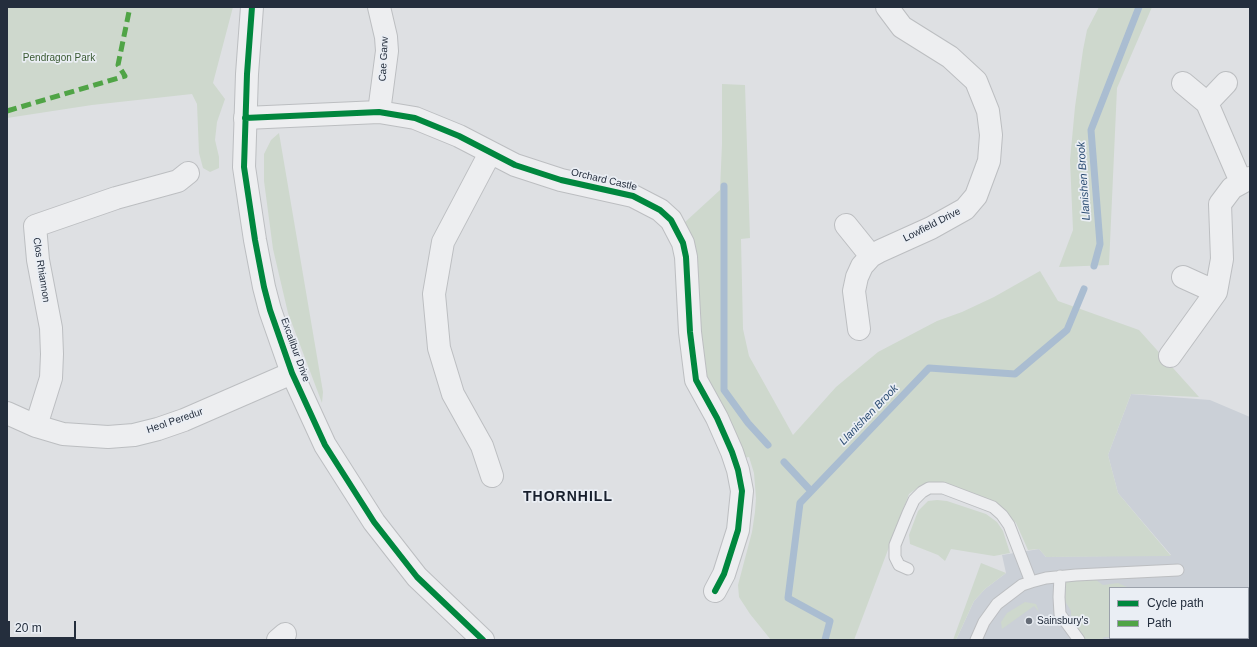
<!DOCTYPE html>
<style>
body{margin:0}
#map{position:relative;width:1257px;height:647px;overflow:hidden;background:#dee0e3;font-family:Helvetica,sans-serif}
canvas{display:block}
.frame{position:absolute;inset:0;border:8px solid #242e3d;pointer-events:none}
.legend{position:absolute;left:1109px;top:587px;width:140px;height:52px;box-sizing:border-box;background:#eaeef4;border:1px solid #9ba1ab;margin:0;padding:5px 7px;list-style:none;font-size:12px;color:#242e3d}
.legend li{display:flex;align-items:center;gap:8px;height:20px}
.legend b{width:20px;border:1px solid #9ba1ab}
.scale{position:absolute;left:8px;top:621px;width:68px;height:18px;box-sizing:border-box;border:2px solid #242e3d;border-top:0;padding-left:5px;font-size:12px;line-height:14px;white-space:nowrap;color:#242e3d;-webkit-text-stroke:3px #eaeef4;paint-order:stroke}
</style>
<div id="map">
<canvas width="1257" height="647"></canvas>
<div class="frame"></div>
<ul class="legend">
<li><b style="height:5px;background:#00873e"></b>Cycle path</li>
<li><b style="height:5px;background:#50a446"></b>Path</li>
</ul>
<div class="scale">20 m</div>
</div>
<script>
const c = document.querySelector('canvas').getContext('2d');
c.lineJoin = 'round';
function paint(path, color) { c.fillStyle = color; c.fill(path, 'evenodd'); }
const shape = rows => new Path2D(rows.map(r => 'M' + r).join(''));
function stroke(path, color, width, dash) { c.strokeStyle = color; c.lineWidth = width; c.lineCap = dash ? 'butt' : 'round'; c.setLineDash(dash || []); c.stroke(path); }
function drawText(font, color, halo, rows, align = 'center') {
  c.font = font + ' Helvetica,sans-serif'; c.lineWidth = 3.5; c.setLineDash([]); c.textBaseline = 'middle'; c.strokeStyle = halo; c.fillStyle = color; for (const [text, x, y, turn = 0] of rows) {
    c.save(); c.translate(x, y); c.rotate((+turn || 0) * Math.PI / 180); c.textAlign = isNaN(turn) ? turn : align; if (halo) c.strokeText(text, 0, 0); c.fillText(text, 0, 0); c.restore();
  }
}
paint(shape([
 [1131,394,1210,400,1250,417,1250,640,956,640,974,601,985,589,1006,573,1002,555,1039,549,1046,557,1171,555,1118,493,1108,455],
 [1110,588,1248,588,1248,638,1110,638]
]), '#cbd0d7');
paint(shape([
 [7,7,233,7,213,83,225,99,217,122,215,140,219,157,219,168,210,172,203,168,199,153,197,104,192,94,92,105,7,118],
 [1099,7,1152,7,1117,88,1109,265,1059,267,1073,230,1070,160,1075,107,1083,50,1087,30],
 [722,84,745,85,750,238,741,239,743,329,749,356,793,435,836,387,878,352,937,321,962,312,994,297,1040,271,1058,301,1139,330,1199,397,1131,394,1108,455,1118,493,1171,556,1046,557,1039,549,1028,550,1016,523,994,502,943,482,933,482,920,486,909,494,854,640,771,640,750,614,739,597,738,585,752,532,755,512,756,498,754,473,749,457,744,458,712,392,707,375,703,354,694,245,684,223,720,190,722,144],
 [279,133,323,392,322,403,288,313,273,249,264,181,264,154,271,140],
 [937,500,947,501,986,514,997,522,1003,531,1010,553,994,556,951,549,945,561,938,555,910,544,909,535,918,511,928,501],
 [981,563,1006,573,985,589,974,601,956,640,953,640],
 [1092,573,1096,580,1103,585,1118,583,1129,588,1110,588,1110,637,1104,637,1102,640,1082,640,1072,628,1071,611,1065,601,1066,578],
 [1025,602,1036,604,1039,612,1034,606,1002,629,1001,622,1007,613],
 [1114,638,1168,638,1168,640,1118,640]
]), '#ced8cd');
stroke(shape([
 [724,186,724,390,748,423,768,445],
 [1094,266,1100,244,1091,130,1139,7],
 [784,462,811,491],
 [825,640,830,621,788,598,800,503,929,368,1015,374,1067,330,1084,289]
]), '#aabdd1', 7);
const service = shape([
 [908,569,899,565,895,557,895,545,908,513,914,500,922,492,929,488,943,488,993,507,1002,515,1009,525,1031,582],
 [1060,576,1059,597,1060,614,1079,640],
 [976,640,984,622,997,604,1022,585,1031,582,1046,578,1076,575,1178,570]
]);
const minor = shape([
 [1183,83,1207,103,1241,182],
 [1207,103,1226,83],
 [379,112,387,51,386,37,379,7],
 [245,118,379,112,415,118,459,136,515,165,561,180,633,196,660,210,671,220,683,243,686,257,690,332,696,380,717,418,732,452,738,470,742,491,738,530,724,574,715,591],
 [490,153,443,242,434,294,439,348,453,394,482,446,492,476],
 [846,225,871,256],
 [1183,277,1216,292],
 [859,329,854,291,857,277,862,266,871,256,880,251,931,228,965,209,976,196,989,161,991,135,988,111,976,81,950,57,902,27,887,7],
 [1170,356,1216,292,1222,259,1220,204,1232,188,1250,178],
 [7,413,36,426,63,434,108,437,134,435,158,429,184,420,292,373],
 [36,426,51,378,52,354,51,328,38,260,35,226,116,198,178,181,188,173],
 [278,640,285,634]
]);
const tertiary = shape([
 [252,7,247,74,244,167,255,240,264,287,270,310,292,373,325,445,374,522,417,577,483,640]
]);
stroke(service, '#bcbec1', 13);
stroke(minor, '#bcbec1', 24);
stroke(tertiary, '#bcbec1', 24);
stroke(service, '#edeef0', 11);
stroke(minor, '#edeef0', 22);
stroke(tertiary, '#edeef0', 22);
stroke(shape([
 [7,111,125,76,118,65,130,7]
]), '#50a446', 5, [10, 5]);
stroke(shape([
 [252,7,247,74,244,167,255,240,264,287,270,310,292,373,325,445,374,522,417,577,483,640],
 [245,118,379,112,415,118,459,136,515,165,561,180,633,196,660,210,671,220,683,243,686,257,690,332,696,380,717,418,732,452,738,470,742,491,738,530,724,574,715,591]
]), '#00873e', 6);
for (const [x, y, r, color] of [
 [1029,621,4,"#656c77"]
]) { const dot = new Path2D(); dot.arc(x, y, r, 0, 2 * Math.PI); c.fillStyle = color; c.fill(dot); stroke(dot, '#eaeef4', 1.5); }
drawText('10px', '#395931', '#eaeef4', [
 ["Pendragon Park",59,58]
]);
drawText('10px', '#242e3d', '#eaeef4', [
 ["Cae Garw",384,59,-87],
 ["Orchard Castle",604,180,13],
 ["Lowfield Drive",932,225,-27],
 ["Clos Rhiannon",41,270,81],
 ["Excalibur Drive",295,350,70],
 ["Heol Peredur",175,421,-19]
]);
drawText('10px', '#242e3d', '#eaeef4', [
 ["Sainsbury's",1037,621]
], 'left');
drawText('italic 11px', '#2c4d73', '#eaeef4', [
 ["Llanishen Brook",1084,181,-94],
 ["Llanishen Brook",869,415,-46]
]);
c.letterSpacing = '1px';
drawText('bold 14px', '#171f2d', '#eaeef4', [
 ["THORNHILL",568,497]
]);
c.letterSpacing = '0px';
</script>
